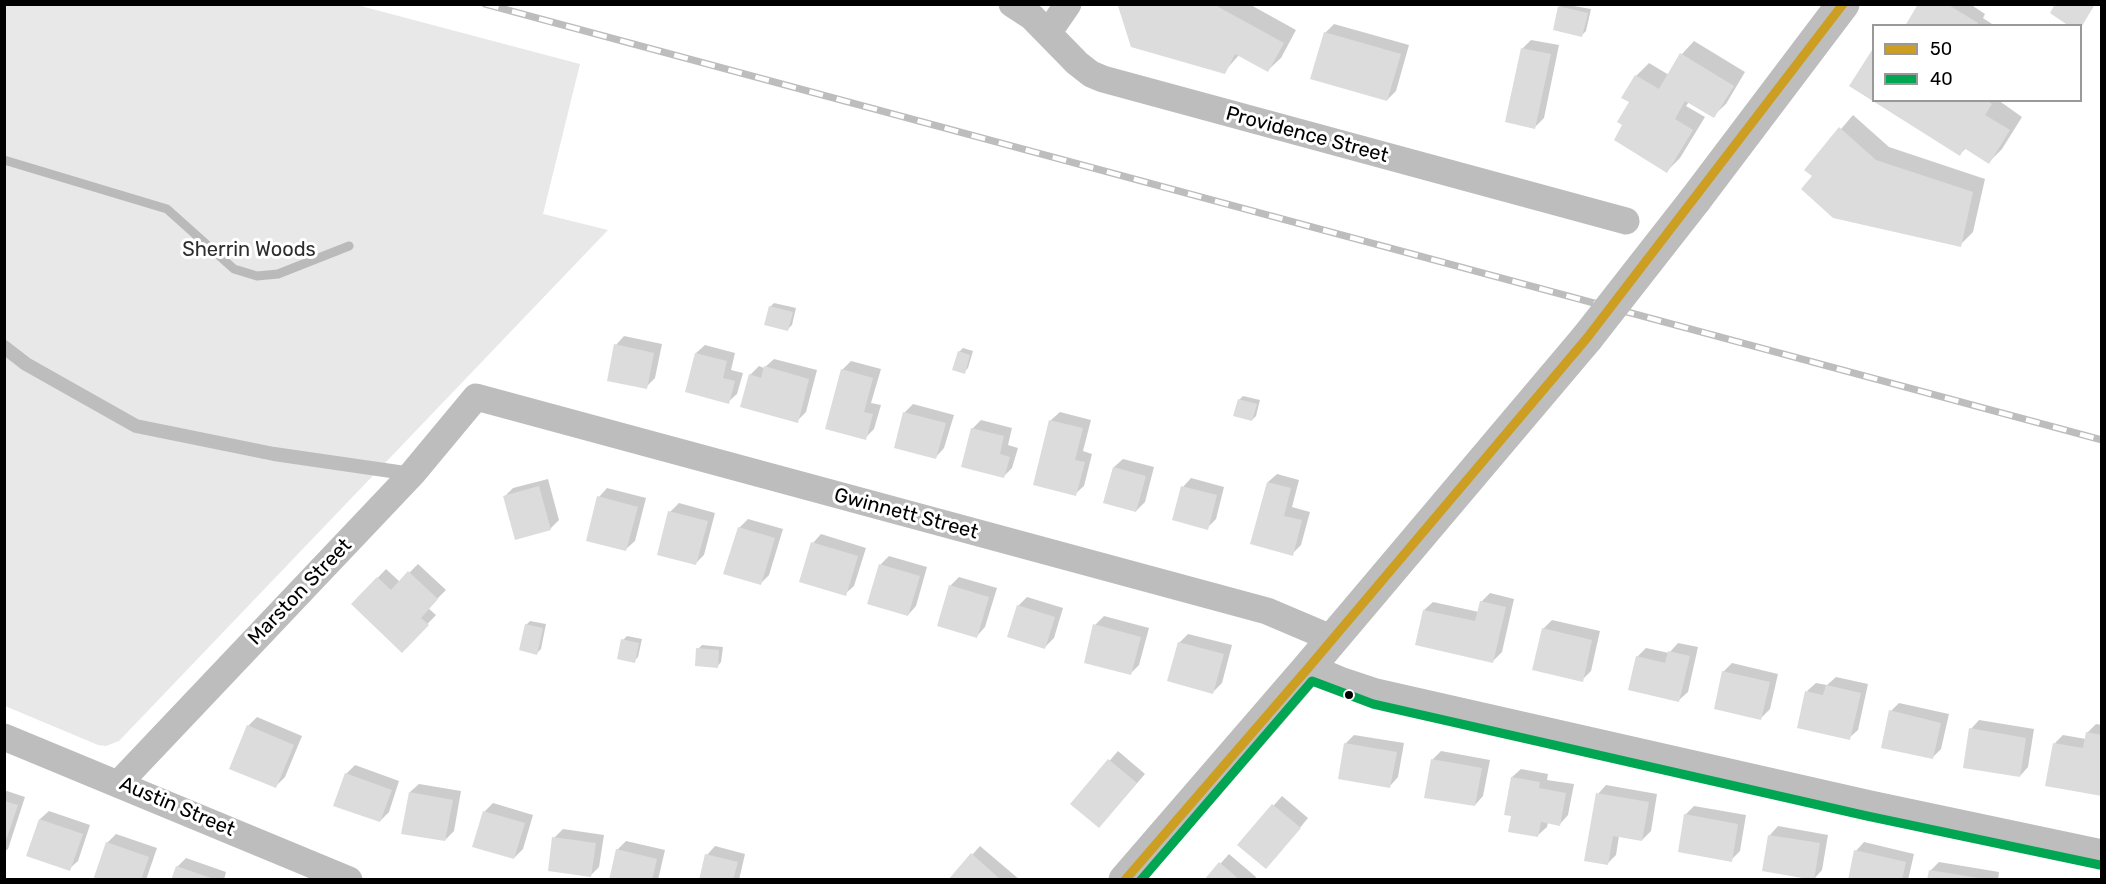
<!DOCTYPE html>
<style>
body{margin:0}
#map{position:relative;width:2106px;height:884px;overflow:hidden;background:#fff;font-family:Rubik,sans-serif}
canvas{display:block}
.frame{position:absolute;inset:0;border:6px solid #000;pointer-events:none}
.legend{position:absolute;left:1872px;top:24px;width:210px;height:78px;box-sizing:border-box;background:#fff;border:2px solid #999;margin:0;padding:8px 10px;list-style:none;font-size:18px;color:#000}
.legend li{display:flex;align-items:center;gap:12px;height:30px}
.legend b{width:30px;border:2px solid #999}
</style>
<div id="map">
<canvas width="2106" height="884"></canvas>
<div class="frame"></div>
<ul class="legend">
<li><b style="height:8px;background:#cc9f23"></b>50</li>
<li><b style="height:8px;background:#00a651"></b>40</li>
</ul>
</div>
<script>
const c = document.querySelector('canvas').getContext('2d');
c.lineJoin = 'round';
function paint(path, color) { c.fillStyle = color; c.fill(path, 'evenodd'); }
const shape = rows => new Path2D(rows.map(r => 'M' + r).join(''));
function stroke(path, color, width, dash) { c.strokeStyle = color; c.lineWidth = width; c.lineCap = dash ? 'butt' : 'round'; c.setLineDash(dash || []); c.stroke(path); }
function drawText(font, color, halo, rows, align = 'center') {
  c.font = font + ' Rubik,sans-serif'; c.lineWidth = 6; c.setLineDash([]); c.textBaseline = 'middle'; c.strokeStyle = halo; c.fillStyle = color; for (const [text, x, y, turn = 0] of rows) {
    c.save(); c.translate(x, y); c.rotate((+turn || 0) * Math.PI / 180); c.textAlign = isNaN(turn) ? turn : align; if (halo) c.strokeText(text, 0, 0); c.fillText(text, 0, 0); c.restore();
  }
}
paint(shape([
 [5,5,357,5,580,64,543,214,608,230,119,741,106,746,98,745,5,706]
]), '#e8e8e8');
paint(shape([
 [1121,4,1249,4,1296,30,1281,58,1268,70,1239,55,1224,72],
 [1562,4,1591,9,1586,31,1582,35,1560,7],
 [1919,4,1970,4,1985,14,1983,18,1995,26,1907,26],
 [1334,24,1409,45,1396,91,1387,100,1325,33],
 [1531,40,1559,45,1544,118,1535,127,1507,121,1523,48],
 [1694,41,1745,72,1726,104,1713,116,1689,102,1686,106,1705,117,1680,158,1667,171,1624,125,1636,76,1649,63,1669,75,1682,54],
 [1874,100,1998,100,2022,117,2002,149,1989,162,1966,148,1960,154],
 [1853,115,1889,147,1985,179,1973,232,1960,245,1814,175,1806,170],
 [774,303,796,308,792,325,788,329,770,307],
 [624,336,662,344,655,378,646,387,616,345],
 [705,345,735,353,731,370,743,373,737,394,728,402,696,353],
 [963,348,973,351,968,368,964,372,959,352],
 [774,359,817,370,806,412,797,421,750,375,759,366,764,368],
 [851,361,881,369,871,403,881,405,874,429,865,438,842,370],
 [1243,396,1260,400,1256,416,1252,420,1239,400],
 [913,404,954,415,944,448,936,457,904,413],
 [1060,412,1091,420,1083,451,1092,454,1084,486,1075,494,1034,484,1051,420],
 [981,420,1012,428,1008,445,1018,448,1012,468,1003,477,972,429],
 [1123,459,1154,467,1145,502,1136,511,1114,467],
 [1277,474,1299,480,1292,507,1310,512,1301,545,1292,554,1268,482],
 [1191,478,1224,487,1216,519,1207,528,1183,487],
 [548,479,559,520,550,529,504,497,513,488],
 [607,488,646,498,635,541,626,549,599,497],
 [679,503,715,513,704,555,696,563,670,512],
 [748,519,783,529,769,575,760,584,739,528],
 [821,534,866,548,854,586,845,594,813,543],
 [889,556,927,567,916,606,908,615,869,603,881,564],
 [418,564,446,590,428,608,436,615,402,651,353,604,386,569,400,582],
 [959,577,997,588,985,627,977,636,939,625,951,585],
 [1490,593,1514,599,1502,652,1493,661,1424,610,1433,602,1479,612,1481,602],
 [1027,597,1063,608,1054,638,1045,647,1018,606],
 [1104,616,1149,628,1139,665,1130,674,1095,625],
 [1552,620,1600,631,1591,671,1582,680,1543,629],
 [530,621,546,624,541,649,537,653,526,625],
 [1188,634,1232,645,1222,683,1213,692,1179,643],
 [627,636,642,639,638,657,634,661,623,640],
 [1678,643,1698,647,1688,692,1679,700,1637,657,1646,648,1669,653],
 [702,645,723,647,721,662,717,667,698,649],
 [1732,663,1778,674,1770,709,1761,718,1723,672],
 [1836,677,1868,684,1858,730,1849,738,1807,691,1816,683,1827,685],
 [1899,703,1949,714,1941,749,1932,758,1891,711],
 [257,717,302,736,285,777,276,786,248,726],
 [1979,720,2034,729,2028,767,2020,776,1971,729],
 [2096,724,2102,725,2102,794,2055,743,2063,735,2086,739,2087,733],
 [1354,735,1404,743,1398,777,1390,786,1340,778,1346,743],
 [1118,751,1145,774,1107,818,1072,804],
 [1441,751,1490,760,1483,796,1475,805,1432,760],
 [355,765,399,781,389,812,380,821,346,774],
 [1521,769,1548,774,1547,780,1574,784,1568,815,1560,824,1548,822,1547,827,1538,835,1512,815,1512,777],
 [419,784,461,791,454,831,445,840,410,792],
 [1606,785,1657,794,1651,831,1642,840,1619,836,1616,855,1607,864,1598,794],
 [4,790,25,797,8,849,4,852],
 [1282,796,1308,818,1275,858,1240,844],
 [493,803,533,815,523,849,514,858,484,812],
 [1694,806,1746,815,1740,851,1731,860,1685,815],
 [49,811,90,825,78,861,69,869,28,855,40,819],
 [1778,826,1828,835,1822,870,1814,879,1763,870,1770,835],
 [563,829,604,835,599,867,590,876,554,838],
 [116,834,157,848,146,880,95,880,107,843],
 [626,841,665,850,658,880,610,880,617,850],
 [1864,842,1914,854,1908,880,1849,880,1856,851],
 [715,846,745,854,739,880,701,880,707,855],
 [980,846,1020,880,950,880],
 [1229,854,1256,877,1255,880,1206,880],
 [186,858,226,872,224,880,173,880,177,867],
 [1939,862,1999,872,1998,880,1928,880,1930,871]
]), '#0003');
stroke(shape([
 [4,160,167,209,234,269,257,276,278,274,349,246]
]), '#bababa', 9);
paint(shape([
 [1119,4,1213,4,1284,43,1268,72,1235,54,1225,74,1131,47,1118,6],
 [1918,4,1947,4,1978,23,1976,26,1905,26],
 [2055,4,2095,4,2082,26,2069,26,2050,13],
 [1558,6,1588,13,1582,37,1553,30],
 [1324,32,1401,54,1387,101,1310,79],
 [1874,47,1874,100,1986,100,1992,104,1985,115,2010,130,1989,164,1964,148,1960,156,1849,86],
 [1521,48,1551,54,1535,129,1505,122],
 [1680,53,1734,86,1714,118,1685,101,1675,119,1693,130,1667,173,1614,140,1622,125,1617,122,1629,102,1621,98,1635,75,1659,89],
 [1839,127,1876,160,1973,192,1961,247,1833,218,1801,189,1812,176,1804,170],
 [769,306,793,312,788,331,764,325],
 [614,344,654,353,647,389,607,381],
 [958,351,970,355,965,374,952,370],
 [695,353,727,361,723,378,735,381,729,404,685,392],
 [764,366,809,379,798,423,740,407,749,374,761,378],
 [841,369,873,378,864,412,873,414,866,440,825,429],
 [1238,399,1257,404,1252,421,1233,416],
 [903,412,946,423,936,459,894,448],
 [1049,420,1083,428,1075,460,1085,462,1076,496,1033,485],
 [971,428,1004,436,1000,454,1010,457,1004,478,961,467],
 [1113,467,1146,476,1136,512,1103,503],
 [1267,482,1291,488,1284,516,1302,520,1293,556,1250,544],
 [539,486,551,530,515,540,503,496],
 [1181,486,1217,495,1208,530,1172,520],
 [597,496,638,507,626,551,586,541],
 [668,511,708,521,696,565,657,555],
 [738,527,775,538,761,585,723,574],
 [811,542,858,556,846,596,799,582],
 [879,564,920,576,908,616,867,604],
 [408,571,438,599,421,618,429,625,402,653,351,604,377,577,391,590],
 [949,585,989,597,977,638,937,626],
 [1480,601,1506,607,1493,663,1415,645,1423,610,1475,621],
 [1017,605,1055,617,1045,649,1007,637],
 [525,624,543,628,537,655,519,650],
 [1093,624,1141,637,1131,675,1084,663],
 [1542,628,1592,640,1583,682,1532,670],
 [621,639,639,643,635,663,617,659],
 [1178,642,1224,654,1213,694,1167,681],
 [696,648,719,650,718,668,695,666],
 [1668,651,1690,656,1679,702,1628,690,1636,656,1665,663],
 [1722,671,1770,682,1761,720,1714,709],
 [1826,685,1861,693,1850,740,1797,728,1805,691,1823,695],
 [1889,710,1941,723,1933,759,1881,748],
 [247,725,294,745,276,788,229,769],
 [1969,728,2026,738,2020,777,1963,768],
 [2086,732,2102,735,2102,796,2045,786,2053,743,2083,748],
 [1344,743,1397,752,1390,788,1338,779],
 [1108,759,1137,783,1099,828,1070,804],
 [1431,759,1482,768,1475,806,1424,798],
 [345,773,392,790,380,822,333,806],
 [1511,777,1540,782,1539,788,1566,793,1560,826,1541,822,1538,837,1508,832,1511,816,1504,815],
 [409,792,453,800,445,841,401,834],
 [1596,793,1649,802,1642,841,1613,836,1608,865,1584,861],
 [4,801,18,805,5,843,4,843],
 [1272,804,1301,828,1266,869,1237,845],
 [483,811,525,823,514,859,472,847],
 [1684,814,1738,824,1732,862,1678,852],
 [39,819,83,834,70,871,26,856],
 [1768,835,1820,843,1814,880,1762,871],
 [552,837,596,843,591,877,548,871],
 [106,842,149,857,141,880,93,880],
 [616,849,657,859,652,880,609,880],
 [1854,850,1906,862,1902,880,1848,880],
 [971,853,1001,880,948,880],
 [705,854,738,862,733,880,699,880],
 [1219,862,1240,880,1204,880],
 [176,866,214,879,214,880,171,880],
 [1929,870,1979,878,1979,880,1927,880]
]), '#dcdcdc');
stroke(shape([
 [4,347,26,364,136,426,274,454,412,474]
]), '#bdbdbd', 14);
stroke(shape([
 [1012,4,1032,17,1077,63,1091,74,1103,79,1626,221],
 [1048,33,1068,4],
 [1309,667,1340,680,1376,692,1870,804,2102,853],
 [4,737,349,880],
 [119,783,412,474,476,397,1267,611,1333,639]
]), '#bdbdbd', 27);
stroke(shape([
 [1695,200,1843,4],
 [1125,880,1309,667,1587,338]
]), '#bdbdbd', 33);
const rail = shape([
 [485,4,2102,440]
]);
stroke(rail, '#bdbdbd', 7);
stroke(rail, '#fff', 4.5, [14]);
stroke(shape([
 [1587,338,1695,200]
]), '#bdbdbd', 33);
stroke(shape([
 [1125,880,1309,667,1587,338,1843,4]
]), '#cc9f23', 9);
stroke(shape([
 [1141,880,1312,681,1373,704,1867,816,2100,865]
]), '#00a651', 9);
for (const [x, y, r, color] of [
 [1349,695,5,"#000"]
]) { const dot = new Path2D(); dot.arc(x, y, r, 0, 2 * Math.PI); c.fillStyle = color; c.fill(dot); stroke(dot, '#fff', 2); }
drawText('20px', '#000', '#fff', [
 ["Providence Street",1307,135,15],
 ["Gwinnett Street",906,514,15],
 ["Marston Street",300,592,-46],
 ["Austin Street",177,807,23]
]);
drawText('20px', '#2d2d2d', '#fff', [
 ["Sherrin Woods",249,250]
]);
</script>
